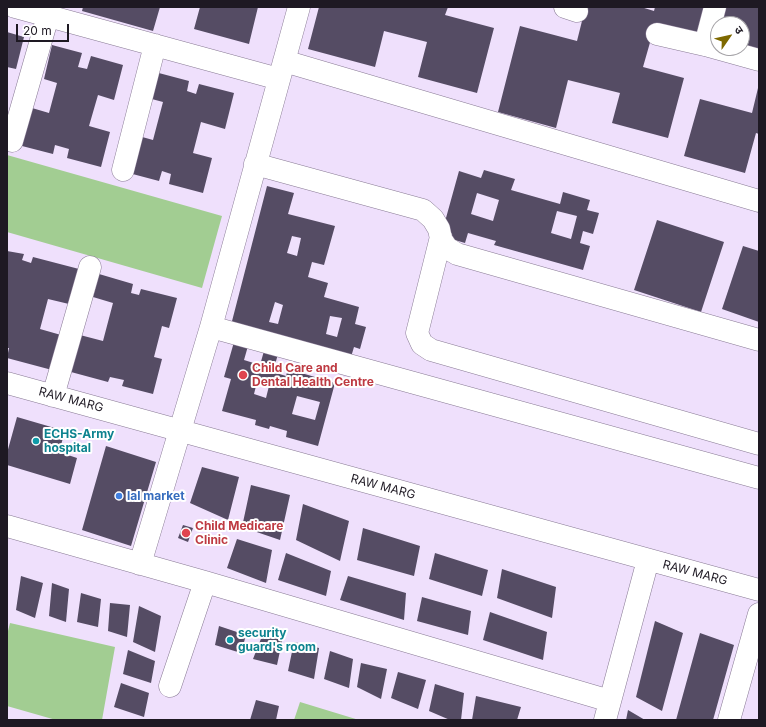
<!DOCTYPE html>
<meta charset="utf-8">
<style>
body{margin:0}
#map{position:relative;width:766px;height:727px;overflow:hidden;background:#efe0fc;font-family:Inter,"Noto Sans Devanagari",sans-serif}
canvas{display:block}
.frame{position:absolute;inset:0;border:8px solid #1e1923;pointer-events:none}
.north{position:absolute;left:710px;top:16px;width:40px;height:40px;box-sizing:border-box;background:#fff;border:1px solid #a5a3a7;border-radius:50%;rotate:56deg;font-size:11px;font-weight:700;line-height:16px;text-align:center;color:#1e1923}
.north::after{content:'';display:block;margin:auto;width:14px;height:18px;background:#7e6900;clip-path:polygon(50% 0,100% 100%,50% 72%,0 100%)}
.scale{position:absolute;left:16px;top:24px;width:53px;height:18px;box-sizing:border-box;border:2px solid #1e1923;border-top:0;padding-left:5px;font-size:12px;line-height:14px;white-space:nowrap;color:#1e1923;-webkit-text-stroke:3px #fff;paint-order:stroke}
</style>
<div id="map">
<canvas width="766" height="727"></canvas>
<div class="frame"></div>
<div class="north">उ</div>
<div class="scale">20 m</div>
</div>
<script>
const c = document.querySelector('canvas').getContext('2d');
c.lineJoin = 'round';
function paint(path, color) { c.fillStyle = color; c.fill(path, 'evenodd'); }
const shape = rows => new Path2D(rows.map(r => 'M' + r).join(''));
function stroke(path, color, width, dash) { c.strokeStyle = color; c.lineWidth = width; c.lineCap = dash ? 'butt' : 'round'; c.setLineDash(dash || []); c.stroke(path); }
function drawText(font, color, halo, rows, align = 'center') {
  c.font = font + ' Inter,sans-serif'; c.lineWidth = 4; c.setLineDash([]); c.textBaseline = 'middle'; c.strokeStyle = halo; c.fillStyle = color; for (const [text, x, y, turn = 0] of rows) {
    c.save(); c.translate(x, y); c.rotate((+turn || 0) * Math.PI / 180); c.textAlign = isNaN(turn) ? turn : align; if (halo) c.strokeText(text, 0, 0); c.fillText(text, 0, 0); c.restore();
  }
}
paint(shape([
 [7,155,222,216,202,288,7,232],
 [10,623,115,647,102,720,56,720,7,706,7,635],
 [300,702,359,720,294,720]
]), '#a2cd92');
paint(shape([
 [83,7,160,7,153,31,82,11],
 [200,7,258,7,249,44,194,29],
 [319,7,448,7,445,15,494,28,477,93,418,77,427,42,384,31,375,67,308,49],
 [580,7,641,7,654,11,655,7,706,7,698,36,653,32,643,67,684,78,668,138,612,123,620,93,568,80,556,128,498,112,520,26,577,41,585,9],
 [721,7,759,7,759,53,742,49,742,24,718,24,712,41],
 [7,32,24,37,16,69,7,67],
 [52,45,82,53,78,67,87,69,91,56,123,65,114,100,98,95,89,126,110,132,101,167,67,158,69,149,55,145,53,154,22,146,32,108,49,113,57,83,44,79],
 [155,72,189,81,187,91,196,94,199,84,234,93,225,129,201,122,193,153,212,158,203,193,169,184,171,174,162,171,159,181,125,172,135,135,153,140,163,102,148,98],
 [758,88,759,134,756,133,745,173,684,156,700,99,752,113],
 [484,170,515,179,511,190,560,204,563,192,590,200,587,210,599,213,593,234,583,231,580,243,590,246,583,270,494,245,496,241,468,233,465,243,441,236,459,171,481,178],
 [477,193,499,200,493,221,471,214],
 [557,211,577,216,571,239,551,233],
 [267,186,294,193,288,214,335,226,324,265,312,262,308,277,328,283,324,297,359,307,355,324,366,327,360,349,354,347,351,357,231,325],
 [292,236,301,238,297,256,287,253],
 [275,302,283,305,278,324,269,322],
 [330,316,342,318,337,337,326,334],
 [657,220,724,242,701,312,634,290],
 [743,246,759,251,759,322,722,309],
 [7,251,24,254,22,260,31,263,33,257,79,269,69,304,48,299,40,329,61,335,52,370,7,358,9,348,7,348],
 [99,274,133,284,131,293,139,295,141,289,177,298,169,328,162,326,154,357,162,359,153,394,122,386,124,380,110,377,108,382,71,372,80,335,103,341,113,303,93,297],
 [234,342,248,346,244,360,260,365,264,351,278,354,273,372,286,376,288,369,335,383,318,446,286,437,287,431,270,426,269,429,255,425,256,420,222,411,231,379,224,377],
 [258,378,270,382,266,398,254,394],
 [297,396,320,402,315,420,292,414],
 [17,417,65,431,59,452,77,458,70,484,7,465,7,453],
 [106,446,156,462,131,546,82,530],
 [202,467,239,477,228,520,190,503],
 [251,485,290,495,280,540,242,527],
 [303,504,349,521,340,561,296,540],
 [183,525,193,528,188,542,178,538],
 [363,528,420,546,414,576,357,560],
 [237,539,272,550,266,583,227,568],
 [286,553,331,571,326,596,278,580],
 [435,553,488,570,482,596,429,579],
 [502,569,556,587,552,618,497,598],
 [21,576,43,583,35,618,16,610],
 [348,576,406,593,404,620,340,600],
 [52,583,69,589,66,622,49,616],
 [81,593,101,599,98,627,77,622],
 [422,597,471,611,468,635,417,621],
 [110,603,130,605,127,637,108,631],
 [139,606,161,616,155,652,133,642],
 [490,612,547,632,543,660,483,640],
 [655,621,683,633,662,711,636,697],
 [219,626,246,635,241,653,215,645],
 [264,631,283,637,277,665,253,659],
 [700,633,734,645,713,720,676,720],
 [294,642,319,648,314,679,288,671],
 [128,650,155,661,151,683,123,674],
 [330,651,353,659,349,688,324,679],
 [361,663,387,669,381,699,357,687],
 [398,672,426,680,418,709,391,698],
 [121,683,149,693,144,717,114,707],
 [435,684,464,693,461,720,450,720,429,711],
 [476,696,521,707,517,720,472,720],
 [256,700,279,706,276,720,250,720],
 [628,710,645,720,626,720]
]), '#554c64');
const minor = shape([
 [15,7,279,79],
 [565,7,577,11],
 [657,34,705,45,759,60],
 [705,45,715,7],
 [284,61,759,201],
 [12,141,48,16],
 [255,164,423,210,433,219,439,229,441,239,447,248,457,254,759,340],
 [123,170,155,45],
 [441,237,417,333,422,344,431,350,759,444],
 [211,327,759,478],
 [7,383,759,590],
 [53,396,90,267],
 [7,526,205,582,610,701],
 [140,564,211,327,299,7],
 [170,686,205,582],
 [605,720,648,560],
 [729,720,759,614]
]);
stroke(minor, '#897b95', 23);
stroke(minor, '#fff', 22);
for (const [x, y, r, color] of [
 [243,375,5,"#e0444e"],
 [36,441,4,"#0f9aa8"],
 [119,496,4,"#3f7fe0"],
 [186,533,5,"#e0444e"],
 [230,640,4,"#0f9aa8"]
]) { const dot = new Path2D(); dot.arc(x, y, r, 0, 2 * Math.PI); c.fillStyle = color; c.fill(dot); stroke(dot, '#fff', 1.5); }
drawText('bold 12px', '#be3a42', '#fff', [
 ["Child Care and",252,368],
 ["Dental Health Centre",252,382],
 ["Child Medicare",195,526],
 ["Clinic",195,540]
], 'left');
drawText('12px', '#1e1923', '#fff', [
 ["RAW MARG",71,400,15],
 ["RAW MARG",383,487,15],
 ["RAW MARG",695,573,15]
]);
drawText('bold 12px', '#0d838f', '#fff', [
 ["ECHS-Army",44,434],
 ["hospital",44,448],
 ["security",238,633],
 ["guard's room",238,647]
], 'left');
drawText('bold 12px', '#366cbe', '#fff', [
 ["lal market",127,496]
], 'left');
</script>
